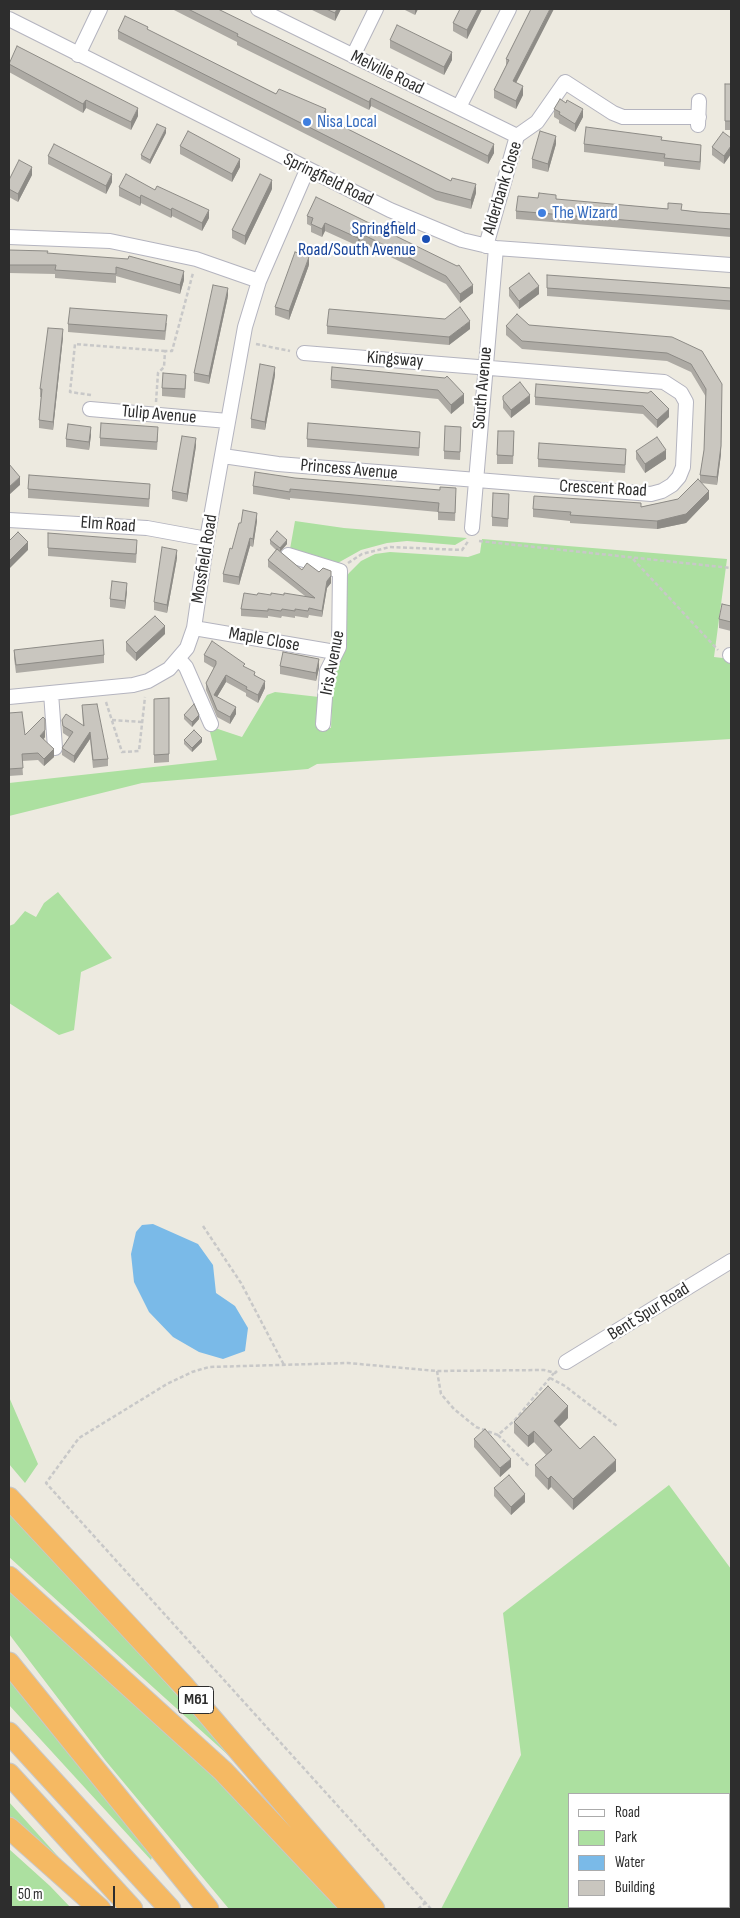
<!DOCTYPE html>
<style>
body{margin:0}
#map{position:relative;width:740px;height:1918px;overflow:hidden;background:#edeae0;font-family:"Sofia Sans Condensed",sans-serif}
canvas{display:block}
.frame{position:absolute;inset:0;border:10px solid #2d2d2d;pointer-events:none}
.legend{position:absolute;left:568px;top:1793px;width:162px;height:115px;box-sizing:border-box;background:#fff;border:1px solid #ababab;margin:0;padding:6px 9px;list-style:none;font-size:15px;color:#2d2d2d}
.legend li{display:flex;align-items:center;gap:10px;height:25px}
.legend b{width:25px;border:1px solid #ababab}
.scale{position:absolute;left:10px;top:1886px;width:105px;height:22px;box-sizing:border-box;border:2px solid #2d2d2d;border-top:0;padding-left:6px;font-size:15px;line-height:18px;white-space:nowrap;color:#2d2d2d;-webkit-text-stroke:4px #fff;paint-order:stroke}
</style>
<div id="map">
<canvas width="740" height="1918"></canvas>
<div class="frame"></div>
<ul class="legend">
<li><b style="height:6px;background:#fff"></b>Road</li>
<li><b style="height:14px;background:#ace0a0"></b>Park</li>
<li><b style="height:14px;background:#7abae8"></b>Water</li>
<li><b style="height:14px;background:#c9c6bf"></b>Building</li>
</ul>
<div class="scale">50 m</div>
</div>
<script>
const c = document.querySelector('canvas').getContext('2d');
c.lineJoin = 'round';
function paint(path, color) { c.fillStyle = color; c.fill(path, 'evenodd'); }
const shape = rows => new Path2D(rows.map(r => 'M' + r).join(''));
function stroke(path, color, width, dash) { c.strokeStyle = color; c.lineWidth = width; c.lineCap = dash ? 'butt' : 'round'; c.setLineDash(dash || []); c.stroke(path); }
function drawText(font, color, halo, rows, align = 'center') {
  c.font = font + ' "Sofia Sans Condensed",sans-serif'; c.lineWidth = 4.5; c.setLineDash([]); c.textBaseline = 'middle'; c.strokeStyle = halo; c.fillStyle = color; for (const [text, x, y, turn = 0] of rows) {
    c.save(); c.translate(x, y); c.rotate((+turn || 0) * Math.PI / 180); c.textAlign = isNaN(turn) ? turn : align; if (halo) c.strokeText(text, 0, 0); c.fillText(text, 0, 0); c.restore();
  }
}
paint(shape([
 [295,521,344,528,467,538,455,545,407,541,387,543,361,550,336,564,290,549],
 [482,539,727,559,714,657,731,659,731,739,317,764,308,769,142,783,9,816,9,783,217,760,210,732,215,728,242,737,267,695,275,692,319,697,317,727,331,728,333,670,345,579,349,573,361,561,375,554,390,552,468,557,480,553],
 [58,892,112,958,81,972,74,1030,59,1035,9,1003,9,926,14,924,25,911,36,917,44,903],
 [9,1397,38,1464,25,1483,9,1464],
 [669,1485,731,1569,731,1909,441,1909,521,1755,503,1613],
 [569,1794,729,1794,729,1907,569,1907],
 [9,1512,118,1629,238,1764,9,1557],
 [9,1590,177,1742,256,1818,339,1909,229,1909,105,1760,9,1634],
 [9,1677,152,1857,151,1860,9,1705],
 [9,1802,73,1873,9,1818],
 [9,1849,50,1886,72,1909,9,1909]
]), '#ace0a0');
paint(shape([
 [153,1224,198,1244,213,1265,216,1293,235,1306,248,1328,245,1351,223,1359,199,1352,173,1337,149,1312,134,1282,131,1254,136,1232,142,1225]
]), '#7abae8');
const minor = shape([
 [258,9,517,136],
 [9,19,390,210,462,240,496,248,731,265],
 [78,55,100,9],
 [353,56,376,9],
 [459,107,509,9],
 [698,125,699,101],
 [9,237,110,241,196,259,259,281],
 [486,246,517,136,537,122,565,82,613,113,623,117,699,117],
 [90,409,228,421],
 [223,456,278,464,651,494,662,491,672,485,679,477,683,467,686,402,681,393,664,382,304,353],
 [9,520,147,528,207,539],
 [472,528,496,248],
 [288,555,340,571,339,647,327,671,323,724],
 [194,628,335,652],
 [730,655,731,656],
 [179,659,186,667,211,724],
 [51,693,55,748],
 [9,697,133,685,148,681,169,669,187,648,194,628,207,539,245,327,259,281,307,170],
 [566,1362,731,1261]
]);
const highway = shape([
 [9,1498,183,1685,374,1909],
 [9,1577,223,1771,353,1909],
 [9,1663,208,1909],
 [9,1733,170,1909],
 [9,1774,132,1909],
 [9,1828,100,1909]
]);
stroke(minor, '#b4b4bf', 16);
stroke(highway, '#c8c8c8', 23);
stroke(shape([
 [256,344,290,351],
 [91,395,70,392,75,344,165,351],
 [156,402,158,373,164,367,165,351,172,351,193,273],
 [479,541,731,568],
 [633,559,718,650],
 [348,563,362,554,390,547,462,550,469,540],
 [106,702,122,752,139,751,145,697],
 [112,720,142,722],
 [203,1226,241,1283,284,1365],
 [437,1371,441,1394,454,1409,476,1427,498,1435,514,1421,554,1373],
 [550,1378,565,1386,617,1426],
 [498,1435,529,1466],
 [418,1909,426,1902],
 [431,1909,46,1483,79,1438,167,1384,192,1372,209,1367,348,1363,437,1371,544,1370,555,1373,557,1371]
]), '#c8c8c8', 2.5, [4, 2.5]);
stroke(minor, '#fff', 14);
stroke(highway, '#f5b963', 21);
paint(shape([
 [172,9,218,9,494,153,488,164,371,106,369,110,237,45,237,42],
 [310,9,341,9,335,21],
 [403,9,418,9,415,15],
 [460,9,482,9,467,39,453,31,453,23],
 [531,9,516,83,523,95,516,109,494,98,494,90,506,66,506,59],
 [148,30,476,193,471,209,436,200,118,39,118,31],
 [390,40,452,60,444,75,390,48],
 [9,63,138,116,131,130,86,108,83,113,9,72],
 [725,84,731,84,731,130,725,130],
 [554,109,583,117,575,132,559,123,559,120,554,117],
 [166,133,150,164,141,159,141,155],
 [731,138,731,154,724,164,712,155,712,147],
 [662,140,701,153,700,170,664,166,664,162,584,152,584,144],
 [556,144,548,172,532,168,532,159],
 [180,146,240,167,232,182,180,154],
 [48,156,112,182,106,194,48,164],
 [32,175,18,202,9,197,9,180],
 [119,187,209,218,202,231,172,216,171,218,141,203,140,206,119,196],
 [272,189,245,245,232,238,232,230],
 [538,198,682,210,698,212,731,214,731,237,516,219,516,211],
 [307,216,457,266,473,293,460,303,446,284,360,242,358,246,325,231,322,237,311,232,311,226,307,224],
 [9,250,47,253,184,280,180,294,116,276,116,283,55,278,55,274,9,273],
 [309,265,289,320,275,315,275,307],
 [509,288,539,294,519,309,509,296],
 [547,288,731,288,731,310,547,296],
 [228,296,209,384,194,381,194,373],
 [167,323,165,340,68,332,68,324],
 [529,325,702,351,721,454,717,485,701,483,709,499,686,523,657,529,570,523,570,521,533,517,533,509,641,507,678,499,700,482,700,475,704,450,706,397,691,372,667,361,522,349,506,335,506,326],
 [327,326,470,329,449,345,327,334],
 [63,337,53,430,39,428,39,420,41,397,40,397,40,389],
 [275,375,265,430,251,428,251,419],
 [445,378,464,403,451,414,438,399,331,388,331,380],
 [186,383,185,398,162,396,162,388],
 [648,393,669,417,657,428,643,414,535,405,535,397],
 [503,396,530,403,511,418,503,408],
 [461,427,460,460,444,459,444,451],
 [91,435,89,450,66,447,66,439],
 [158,436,157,450,100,446,100,438],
 [307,439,420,440,419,456,307,447],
 [514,440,513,464,497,464,497,455],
 [196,446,187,502,172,499,172,491],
 [636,451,666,459,645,473,636,459],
 [626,457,625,473,538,467,538,459],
 [295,478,456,496,455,521,438,520,438,512,290,498,290,500,253,494,253,486],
 [28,489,150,492,149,507,28,498],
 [509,502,508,527,492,526,492,517],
 [257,521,253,547,250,546,239,585,223,582,223,574,241,523],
 [48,533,137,548,136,563,48,556],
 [270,540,287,544,280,552,302,570,319,572,331,571,331,583,327,588,322,617,309,615,308,618,295,616,295,618,282,616,281,618,268,616,268,618,241,616,241,609,257,595,284,595,305,596,268,567,268,560,276,550,270,544],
 [177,558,167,613,154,610,154,602],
 [127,591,125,609,110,607,110,599],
 [731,606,731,631,719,628,719,619],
 [165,634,136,661,126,651,126,642],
 [14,650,104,655,104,663,16,673,14,658],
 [204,655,245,667,255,675,265,688,258,703,246,696,246,693,226,682,217,697,236,714,230,724,217,717,206,690,206,683,214,668,204,662],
 [280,666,319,668,316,681,280,674],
 [169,698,169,762,154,763,154,699],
 [82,705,108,759,108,766,93,768,90,739,74,763,62,755,62,748,69,737,63,733,62,720,83,726],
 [9,713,25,735,45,737,44,739,54,757,44,766,38,760,22,761,23,775,9,776],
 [184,715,199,719,192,727,184,719],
 [184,740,202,742,192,752,184,744],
 [568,1418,559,1427,580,1449,616,1471,573,1510,551,1487,548,1490,535,1476,535,1465,546,1455,534,1442,528,1447,514,1433,514,1422],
 [474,1439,511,1467,500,1477,474,1447],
 [494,1488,525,1502,511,1515,494,1496]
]), '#adaaa4');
paint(shape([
 [337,9,341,9,335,21,335,13],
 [415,9,418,9,415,15],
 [478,9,482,9,467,39,467,30],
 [550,9,554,9,513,89,513,81],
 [452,52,452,60,444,75,444,67],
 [523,86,523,95,516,109,516,101],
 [371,98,371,106,369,110,369,102],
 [86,100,86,108,83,113,83,104],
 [138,108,138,116,131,130,131,122],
 [326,109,326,117,322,116],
 [583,109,583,117,575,132,575,124],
 [166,128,166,133,150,164,150,160],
 [556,136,556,144,548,172,548,164],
 [494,144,494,153,488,164,488,156],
 [701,145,701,153,700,170,700,162],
 [731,146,731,154,724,164,724,156],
 [240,159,240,167,232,182,232,174],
 [32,167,32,175,18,202,18,194],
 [112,174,112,182,106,194,106,186],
 [272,180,272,189,245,245,245,236],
 [476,184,476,193,471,209,471,200],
 [141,195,141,203,140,206,140,198],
 [172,208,172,216,171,218,171,210],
 [209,210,209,218,202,231,202,223],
 [325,223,325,231,322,237,322,229],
 [360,233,360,242,358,246,358,238],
 [309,257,309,265,289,320,289,311],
 [184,271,184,280,180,294,180,285],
 [473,285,473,293,460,303,460,294],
 [539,286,539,294,519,309,519,301],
 [228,288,228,296,209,384,209,376],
 [470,321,470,329,449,345,449,337],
 [63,329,63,337,53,430,53,422],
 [275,367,275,375,265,430,265,422],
 [722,392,721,454,717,485,717,477],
 [464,394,464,403,451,414,451,405],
 [530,395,530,403,511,418,511,410],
 [669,409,669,417,657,428,657,420],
 [91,427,91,435,89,450,89,442],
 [196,438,196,446,187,502,187,494],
 [666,450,666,459,645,473,645,464],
 [20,477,20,485,9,495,9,487],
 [709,491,709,499,686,523,657,529,657,521],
 [257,513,257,521,253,547,253,539],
 [250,538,250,546,239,585,239,577],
 [287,540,287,544,280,552,280,548],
 [28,542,28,550,9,569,9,561],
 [177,550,177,558,167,613,167,605],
 [331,576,331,583,327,588,322,617,322,611,327,581],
 [127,583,127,591,125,609,125,601],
 [165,626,165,634,136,661,136,653],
 [319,659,319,668,316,681,316,673],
 [226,675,226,682,214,702,214,695],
 [265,681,265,688,258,703,258,695],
 [236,707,236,714,230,724,230,717],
 [199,715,199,719,192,727,192,722],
 [45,730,45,737,40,743,40,736],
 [90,732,90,739,74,763,74,756],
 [202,738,202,742,192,752,192,748],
 [54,749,54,757,44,766,44,759],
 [568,1406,568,1418,554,1432,554,1421],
 [534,1431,534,1442,528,1447,528,1436],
 [511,1459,511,1467,500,1477,500,1468],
 [616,1460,616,1471,573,1510,573,1499],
 [551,1476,551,1487,548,1490,548,1479],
 [525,1494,525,1502,511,1515,511,1507]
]), '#8d8b86');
const building = shape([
 [188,9,218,9,494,144,488,156,371,98,369,102,237,36,238,34,188,9],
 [326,9,337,9,335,13,326,9],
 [460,9,478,9,467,30,453,23,460,9],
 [531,9,550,9,513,81,523,86,516,101,494,90,509,60,506,59,531,9],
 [125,16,148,27,147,29,276,94,279,89,326,109,322,116,451,181,452,178,476,184,471,200,436,191,118,31,125,16],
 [397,25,452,52,444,67,390,40,397,25],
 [17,46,138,108,131,122,86,100,83,104,9,64,17,46],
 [725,84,731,84,731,121,725,121,725,84],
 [560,99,566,103,567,100,583,109,575,124,559,114,560,112,554,109,560,99],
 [157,124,166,128,150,160,141,155,157,124],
 [586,127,662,137,661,140,701,145,700,162,664,158,665,154,584,144,586,127],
 [188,131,240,159,232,174,180,146,188,131],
 [540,131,556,136,548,164,532,159,540,131],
 [723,132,731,138,731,146,724,156,712,147,723,132],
 [54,144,112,174,106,186,48,156,54,144],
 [19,160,32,167,18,194,9,189,9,180,19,160],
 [126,174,155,190,157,186,209,210,202,223,172,208,171,210,141,195,140,198,119,187,126,174],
 [260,174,272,180,245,236,232,230,260,174],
 [539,193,556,195,556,199,668,209,668,203,682,204,681,210,698,212,731,214,731,229,516,211,518,196,538,198,539,193],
 [316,197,457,266,459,265,473,285,460,294,446,276,360,233,358,238,325,223,322,229,311,224,313,218,307,216,316,197],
 [9,250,48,251,47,253,128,259,129,256,184,271,180,285,116,267,116,274,55,270,56,265,9,265,9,250],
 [295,252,309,257,289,311,275,307,295,252],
 [529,273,539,286,519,301,509,288,529,273],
 [547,275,731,288,731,301,547,288,547,275],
 [213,285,228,288,209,376,194,373,213,285],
 [460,307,470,321,449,337,327,326,329,309,445,319,460,307],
 [70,308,167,315,165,331,68,324,70,308],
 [517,314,529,325,672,337,702,351,722,384,721,446,717,477,700,475,704,450,706,389,691,364,667,353,522,341,506,326,517,314],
 [48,328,63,329,53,422,39,420,42,389,40,389,48,328],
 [260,364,275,367,265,422,251,419,260,364],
 [332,367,445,378,447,376,464,394,451,405,438,390,331,380,332,367],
 [163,373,186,375,185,389,162,388,163,373],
 [520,382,530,395,511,410,503,400,503,396,520,382],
 [536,384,648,393,651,391,669,409,657,420,643,406,535,397,536,384],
 [101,423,158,427,157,442,100,438,101,423],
 [308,423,420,432,419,448,307,439,308,423],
 [68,424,91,427,89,442,66,439,68,424],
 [445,426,461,427,460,452,444,451,445,426],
 [498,431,514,431,513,456,497,455,498,431],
 [182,436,196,438,187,494,172,491,182,436],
 [657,437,666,450,645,464,636,451,657,437],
 [539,443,626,449,625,465,538,459,539,443],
 [9,464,20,477,9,487,9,464],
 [255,472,295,478,440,490,440,487,456,488,455,513,438,512,439,503,290,489,290,492,253,486,255,472],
 [29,475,150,484,149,499,28,489,29,475],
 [698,479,709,491,686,514,657,521,570,515,571,512,533,509,534,496,641,503,641,507,678,499,698,479],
 [493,493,509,494,508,519,492,517,493,493],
 [243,510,257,513,253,539,250,538,239,577,223,574,230,548,232,549,239,523,241,523,243,510],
 [277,531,287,540,280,548,270,540,277,531],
 [18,532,28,542,9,561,9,541,18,532],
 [48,533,137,540,136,554,48,548,48,533],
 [162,547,177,550,167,605,154,602,162,547],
 [277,549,302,570,307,563,319,572,323,568,331,571,331,576,327,581,322,611,309,608,308,611,295,609,295,611,282,609,281,611,268,609,268,611,241,609,244,593,257,595,258,593,271,595,271,593,284,595,284,593,315,598,268,560,277,549],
 [112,581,127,583,125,601,110,599,112,581],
 [722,604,731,606,731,622,719,619,722,604],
 [155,616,165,626,136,653,126,642,155,616],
 [103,640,104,655,16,665,14,650,103,640],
 [212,641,245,664,243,666,255,672,254,675,265,681,258,695,246,689,247,687,226,675,214,695,236,707,230,717,217,710,206,683,216,664,216,661,204,655,212,641],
 [283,652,319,659,316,673,280,666,283,652],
 [169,698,169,754,154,755,154,699,169,698],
 [97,704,108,759,93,760,90,732,74,756,62,748,73,732,63,726,62,720,66,714,84,726,82,705,97,704],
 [194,704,199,715,192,722,184,715,194,704],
 [22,712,25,735,43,717,45,719,45,730,40,736,54,749,44,759,38,753,22,754,23,768,9,769,9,713,22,712],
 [194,730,202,738,192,748,184,740,194,730],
 [548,1386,568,1406,554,1421,580,1449,594,1436,616,1460,573,1499,551,1476,548,1479,535,1465,552,1450,534,1431,528,1436,514,1422,548,1386],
 [485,1429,511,1459,500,1468,474,1439,485,1429],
 [509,1475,525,1494,511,1507,494,1488,509,1475]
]);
paint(building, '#c9c6bf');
stroke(building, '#8d8b86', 1);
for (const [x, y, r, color] of [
 [307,122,5,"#3f7fe0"],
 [542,213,5,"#3f7fe0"],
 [426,239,5,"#1a4fb4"]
]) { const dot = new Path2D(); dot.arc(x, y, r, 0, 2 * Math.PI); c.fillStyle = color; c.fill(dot); stroke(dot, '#fff', 2); }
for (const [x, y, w] of [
 [196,1700,35]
]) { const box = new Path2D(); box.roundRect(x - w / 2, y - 13.5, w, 27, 4); c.fillStyle = '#fff'; c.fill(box); stroke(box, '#2d2d2d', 1); }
drawText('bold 16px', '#2d2d2d', null, [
 ["M61",196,1700]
]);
drawText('18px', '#2d2d2d', '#fff', [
 ["Melville Road",387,73,26],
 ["Springfield Road",328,180,26],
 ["Alderbank Close",503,188,-73],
 ["Kingsway",395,360,4],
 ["South Avenue",483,388,-85],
 ["Tulip Avenue",159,415,5],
 ["Princess Avenue",349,470,5],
 ["Crescent Road",603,489,3],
 ["Elm Road",108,525,4],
 ["Mossfield Road",205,559,-81],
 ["Maple Close",264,640,10],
 ["Iris Avenue",333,663,-79],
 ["Bent Spur Road",649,1312,-32]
]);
drawText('18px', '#366cbe', '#fff', [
 ["Nisa Local",317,122],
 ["The Wizard",552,213]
], 'left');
drawText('18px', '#164399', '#fff', [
 ["Springfield",416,229],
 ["Road/South Avenue",416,250]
], 'right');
</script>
